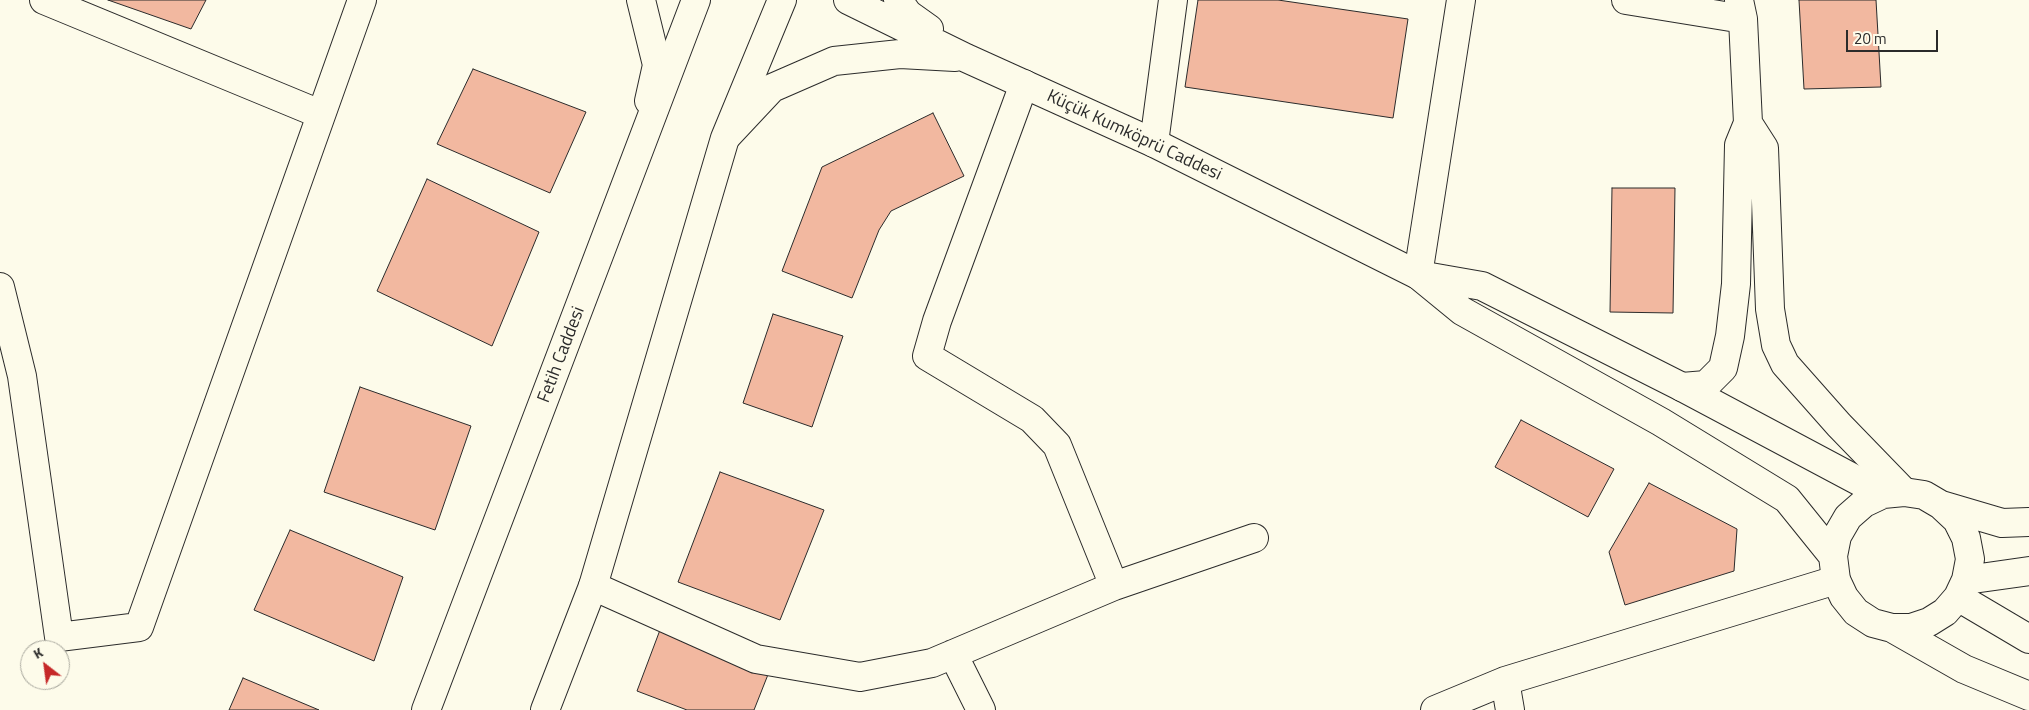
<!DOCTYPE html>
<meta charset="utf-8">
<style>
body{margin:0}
#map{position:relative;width:2029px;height:710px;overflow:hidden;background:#fdfbea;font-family:"Titillium Web",sans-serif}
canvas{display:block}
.north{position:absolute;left:20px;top:640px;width:50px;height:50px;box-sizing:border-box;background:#fdfbea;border:1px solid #a9a89e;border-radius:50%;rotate:330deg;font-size:14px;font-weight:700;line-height:20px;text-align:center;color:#2b2b2b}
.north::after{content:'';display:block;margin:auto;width:18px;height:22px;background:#c62828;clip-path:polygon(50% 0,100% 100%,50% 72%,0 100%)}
.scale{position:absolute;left:1846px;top:30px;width:92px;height:22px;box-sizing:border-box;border:2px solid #2b2b2b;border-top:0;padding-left:6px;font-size:15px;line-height:18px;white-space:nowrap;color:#2b2b2b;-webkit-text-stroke:4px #fdfbea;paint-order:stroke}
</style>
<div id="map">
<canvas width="2029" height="710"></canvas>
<div class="north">K</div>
<div class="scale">20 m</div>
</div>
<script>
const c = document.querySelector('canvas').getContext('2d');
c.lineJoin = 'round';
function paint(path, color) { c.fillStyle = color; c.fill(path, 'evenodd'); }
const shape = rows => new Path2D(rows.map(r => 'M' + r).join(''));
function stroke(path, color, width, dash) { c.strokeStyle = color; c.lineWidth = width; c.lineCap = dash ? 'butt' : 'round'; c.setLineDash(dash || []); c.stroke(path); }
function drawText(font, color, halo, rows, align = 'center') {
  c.font = font + ' "Titillium Web",sans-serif'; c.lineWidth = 4; c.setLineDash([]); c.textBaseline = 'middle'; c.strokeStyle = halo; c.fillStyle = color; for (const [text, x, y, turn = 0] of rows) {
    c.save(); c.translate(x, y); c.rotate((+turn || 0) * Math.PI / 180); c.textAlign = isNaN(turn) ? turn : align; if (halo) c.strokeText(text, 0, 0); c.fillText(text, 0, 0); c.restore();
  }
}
const building = shape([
 [108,0,206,0,191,29,108,0],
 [1198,0,1278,0,1408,19,1393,118,1185,87,1198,0],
 [1799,0,1876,0,1881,87,1804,89,1799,0],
 [473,69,586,112,550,193,437,144,473,69],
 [933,113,964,176,891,211,879,230,852,298,782,271,822,167,933,113],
 [427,179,539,232,492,346,377,291,427,179],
 [1612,188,1675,188,1673,313,1610,312,1612,188],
 [773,314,843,336,812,427,743,403,773,314],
 [360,387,471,426,435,530,324,492,360,387],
 [1521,420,1614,469,1588,517,1495,467,1521,420],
 [720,472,824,510,780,620,678,582,720,472],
 [1649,483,1737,529,1734,571,1625,605,1609,552,1649,483],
 [290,530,403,577,374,661,254,610,290,530],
 [660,630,769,672,754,710,687,710,637,691,660,630],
 [243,678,319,710,229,710,243,678]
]);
paint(building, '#f2b8a0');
stroke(building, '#2b2b2b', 1);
const street = shape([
 [44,0,320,114],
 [1626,0,1743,19],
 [1748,123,1764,148,1770,309,1776,345,1785,364,1839,425,1904,492],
 [1154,143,1173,0],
 [1418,275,1461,0],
 [0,287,22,376,59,637,139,627,362,0],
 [1682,387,1706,385,1723,368,1730,336,1736,284,1739,145,1748,123,1743,19,1739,0],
 [593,586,756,659,860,677,932,663,1114,586,1057,445,1032,419,927,356,937,321,1024,84],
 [1114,586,1254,538],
 [953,654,981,710],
 [1505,681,1510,710],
 [1435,710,1505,681,1836,580]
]);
const secondary = shape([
 [641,0,657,65,649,101],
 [848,0,966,58,1154,143,1418,275,1462,311,1661,422,1787,499,1833,556],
 [898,0,908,14,929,29],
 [727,136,772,88,834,61,900,54,955,57],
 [1419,275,1482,286,1682,387,1883,494],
 [1941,505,2002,523,2029,522],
 [1966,580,2029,571],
 [1958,597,2029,639],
 [1892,628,1911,628,1929,622,1945,612,1958,597,1966,580,1970,559,1966,538,1957,520,1941,505,1924,495,1904,492,1883,494,1864,503,1848,517,1837,536,1833,556,1836,580,1844,597,1856,612,1873,623,1892,628,1964,669,2029,696]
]);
const primary = shape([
 [426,710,696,0],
 [545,710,593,586,725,138,782,0]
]);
stroke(street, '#2b2b2b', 30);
stroke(secondary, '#2b2b2b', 30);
stroke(primary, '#2b2b2b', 30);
stroke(street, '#fdfbea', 28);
stroke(secondary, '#fdfbea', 28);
stroke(primary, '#fdfbea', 28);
drawText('18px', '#2b2b2b', '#fdfbea', [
 ["Küçük Kumköprü Caddesi",1134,136,25],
 ["Fetih Caddesi",562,355,-69]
]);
</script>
